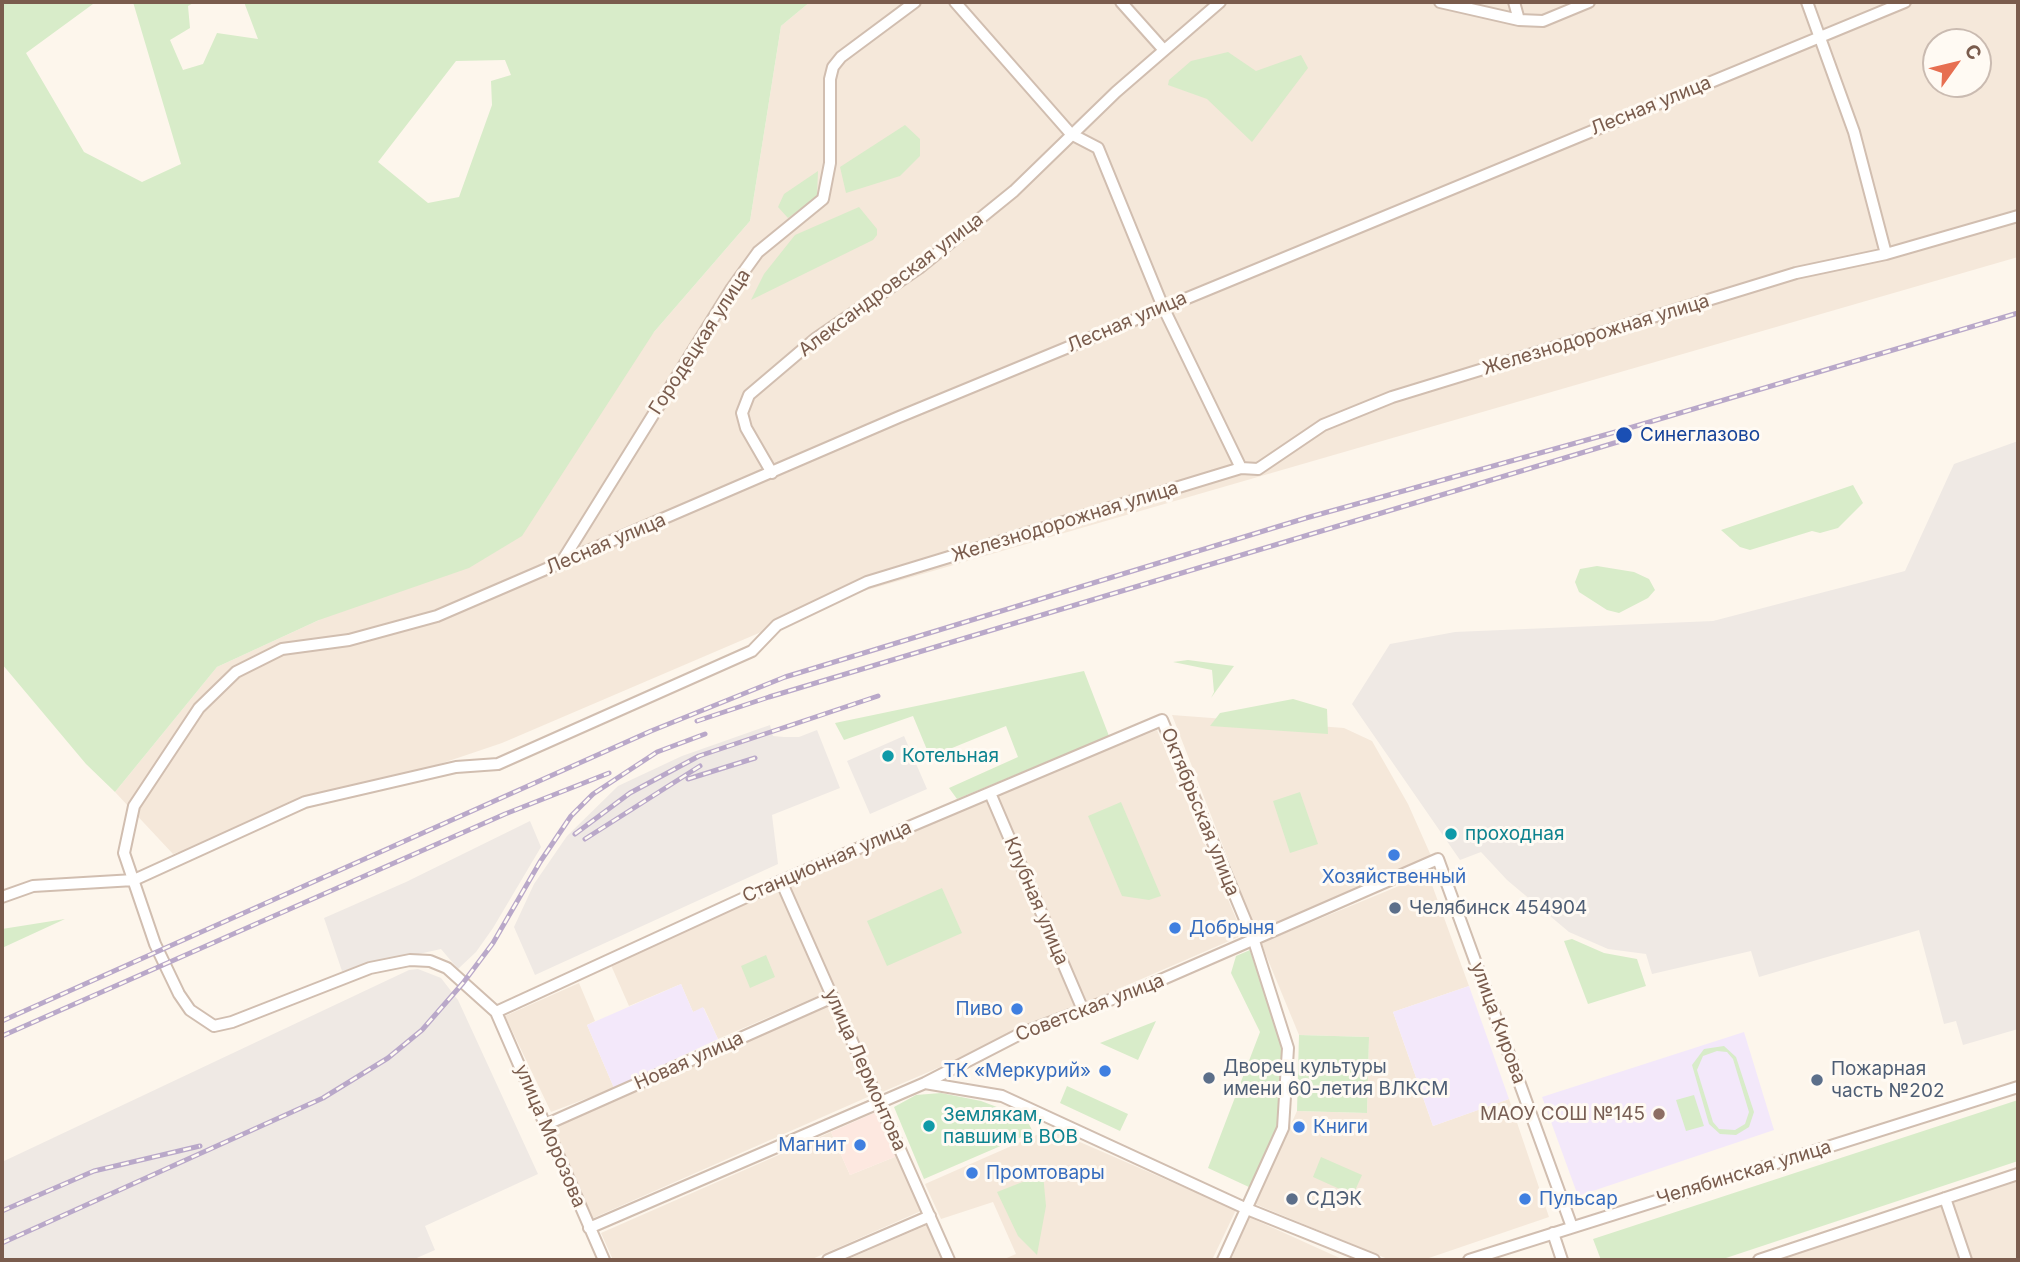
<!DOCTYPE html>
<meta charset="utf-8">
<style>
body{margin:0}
#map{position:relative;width:2020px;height:1262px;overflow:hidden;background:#fdf6ec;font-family:Inter,sans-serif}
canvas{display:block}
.frame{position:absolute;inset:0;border:4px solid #7a5c4d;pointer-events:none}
.north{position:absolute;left:1922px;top:28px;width:70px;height:70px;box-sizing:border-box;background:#fffaf3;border:2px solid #cabbb1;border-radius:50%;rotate:56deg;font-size:19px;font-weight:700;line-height:28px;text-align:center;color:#7a5c4d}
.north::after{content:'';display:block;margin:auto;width:24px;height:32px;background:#e76f51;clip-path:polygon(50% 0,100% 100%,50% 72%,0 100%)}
</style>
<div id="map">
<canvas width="2020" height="1262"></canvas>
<div class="frame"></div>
<div class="north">С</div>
</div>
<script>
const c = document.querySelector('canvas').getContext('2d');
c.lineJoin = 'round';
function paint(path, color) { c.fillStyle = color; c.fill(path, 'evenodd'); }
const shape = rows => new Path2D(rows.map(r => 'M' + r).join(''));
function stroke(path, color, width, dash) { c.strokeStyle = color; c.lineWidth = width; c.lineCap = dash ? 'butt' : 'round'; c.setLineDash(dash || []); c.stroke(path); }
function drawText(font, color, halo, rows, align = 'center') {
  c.font = font + ' Inter,sans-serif'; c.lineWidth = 6; c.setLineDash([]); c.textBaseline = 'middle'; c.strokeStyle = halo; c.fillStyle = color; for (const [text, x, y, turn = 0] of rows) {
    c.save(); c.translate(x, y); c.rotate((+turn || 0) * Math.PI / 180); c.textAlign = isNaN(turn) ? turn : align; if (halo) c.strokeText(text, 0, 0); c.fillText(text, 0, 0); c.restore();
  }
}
paint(shape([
 [810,2,2018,2,2018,257,843,597,502,743,173,854,115,792,217,667,319,620,654,332,750,221,781,26],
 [1936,42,1978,42,1978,84,1936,84],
 [1172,715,1344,728,1372,741,1408,804,1432,858,1256,931],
 [1157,730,1243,935,1086,1003,996,795],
 [987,801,1076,1008,880,1093,787,883],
 [1428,874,1469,986,1393,1012,1433,1126,1509,1099,1549,1217,1423,1260,1390,1260,1255,1204,1297,1111,1367,1113,1369,1037,1299,1035,1261,943],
 [777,887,825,993,718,1039,704,1008,693,1012,681,984,629,1006,610,963],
 [579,983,595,1021,587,1025,614,1088,551,1112,505,1016],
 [830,1002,870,1096,591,1219,550,1125],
 [1050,1129,1236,1210,1212,1260,1002,1260,1016,1254,993,1202,941,1219,925,1184],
 [831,1132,850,1175,897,1156,921,1211,810,1260,613,1260,601,1233],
 [2018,1179,2018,1260,1971,1260,1951,1201],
 [1942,1204,1960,1260,1768,1260],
 [1249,1217,1344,1260,1231,1260],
 [927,1225,942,1260,846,1260]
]), '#f5e8da');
paint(shape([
 [878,1111,897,1156,850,1175,831,1132]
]), '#fde8e0');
paint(shape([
 [2018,441,2018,1029,1963,1045,1956,1021,1944,1024,1919,930,1759,977,1751,951,1652,974,1646,954,1608,949,1569,932,1507,880,1481,852,1460,860,1352,704,1390,644,1455,632,1713,621,1905,571,1954,464],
 [770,725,773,736,784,737,799,737,817,730,840,788,772,815,778,864,535,975,514,927,534,884,567,836,618,786,682,756],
 [904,736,927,789,870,814,847,761],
 [530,821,541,847,493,928,476,952,458,969,441,949,342,971,324,918,406,882],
 [418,969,441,978,458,1000,538,1174,425,1226,435,1250,412,1260,2,1260,2,1162,409,970]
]), '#efe9e4');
paint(shape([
 [681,984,693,1012,703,1007,718,1039,614,1088,587,1025],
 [1469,986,1509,1099,1433,1126,1393,1012],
 [1744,1032,1774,1130,1578,1196,1542,1097]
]), '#f3e8fa');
paint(shape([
 [2,2,123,2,93,4,26,53,84,152,142,182,181,164,133,2,195,2,188,6,190,28,170,40,183,70,203,64,217,33,258,39,244,2,810,2,781,26,750,221,654,332,522,536,469,568,319,620,217,667,115,792,86,764,2,664],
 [505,60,511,75,491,81,492,105,459,197,428,203,378,162,456,61],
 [1228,52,1256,71,1301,55,1308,68,1252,142,1207,99,1168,85,1169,80,1191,61],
 [905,125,920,139,920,156,900,176,846,193,840,167],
 [818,171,817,197,788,218,778,207,784,194],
 [859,207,877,229,877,235,873,240,751,300,764,274,795,235],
 [1853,485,1863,503,1838,528,1820,533,1812,531,1750,550,1740,547,1721,530],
 [1597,566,1634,572,1649,579,1655,590,1648,598,1619,613,1607,610,1579,592,1575,582,1580,569],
 [1188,660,1234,666,1211,698,1214,692,1212,670,1173,662],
 [1084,671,1109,736,957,799,949,788,1018,757,1006,726,930,757,913,716,844,740,835,723],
 [1293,699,1327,709,1328,734,1210,726,1220,713],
 [1300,792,1318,844,1290,853,1273,801],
 [1121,802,1161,896,1149,900,1122,896,1088,816],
 [942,888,962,933,887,966,867,921],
 [65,919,2,948,2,929],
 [1572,939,1604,953,1637,959,1646,986,1588,1004,1564,941],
 [1250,950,1282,1049,1278,1126,1251,1188,1208,1168,1260,1032,1231,973,1236,956],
 [766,955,775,977,750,988,741,966],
 [1156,1021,1138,1060,1100,1043],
 [1299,1035,1369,1037,1367,1113,1297,1111],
 [1724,1046,1736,1057,1754,1112,1749,1127,1736,1135,1720,1134,1709,1124,1692,1065,1704,1049],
 [1717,1051,1727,1052,1733,1059,1749,1112,1745,1124,1735,1130,1719,1129,1713,1122,1697,1070,1703,1056],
 [1067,1086,1128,1114,1120,1131,1060,1103],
 [941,1093,981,1101,1026,1118,1033,1132,924,1179,894,1107,916,1095],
 [1694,1095,1704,1126,1686,1131,1676,1100],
 [2018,1100,2018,1161,1720,1260,1601,1260,1593,1239],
 [1321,1157,1362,1175,1353,1195,1313,1177],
 [1043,1174,1046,1206,1037,1255,1018,1236,997,1192]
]), '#d8ecc9');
const minor = shape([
 [955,2,1071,134,1098,148,1163,307,1241,468],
 [1121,2,1163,49],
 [1440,2,1519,20,1543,21,1589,2],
 [1514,2,1519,20],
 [1807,2,1854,132,1886,254],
 [772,473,746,428,742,413,749,395,815,339,919,268,1014,191,1116,92,1220,2],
 [561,563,732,288,758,252,823,199,830,163,830,79,833,67,841,57,915,2],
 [990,793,1083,1010],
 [781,881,949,1260],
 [2,897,33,886,134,880,305,802,456,767,498,764,752,651,777,625,867,582,1241,468,1258,469,1323,425,1392,397,1796,273,1886,254,2018,216],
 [496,1012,781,881,1162,720,1254,941,1288,1048,1283,1128,1223,1260],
 [925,1083,1002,1096,1247,1209,1374,1260],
 [545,1125,833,997],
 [1945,1198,1966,1260],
 [589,1228,925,1083,1022,1033,1147,986,1438,859,1572,1227],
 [1553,1233,1562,1260],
 [604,1260,496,1012,447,968,430,961,410,960,370,968,232,1022,214,1026,190,1010,179,994,155,944,124,853,134,806,199,708,236,672,282,649,349,640,437,616,899,417,1905,2],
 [828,1260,930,1216],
 [1469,1260,2018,1087],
 [1759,1260,2018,1174]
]);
stroke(minor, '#d1beb0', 14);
stroke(minor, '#fff', 10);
const rail = shape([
 [697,721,769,697,1621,441],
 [688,779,755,758],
 [575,834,630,793,699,756,878,696],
 [585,839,700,766],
 [2,1021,651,731,785,677,1306,518,1619,431,2018,313],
 [2,1036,505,814,609,773],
 [2,1211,94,1171,200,1146],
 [2,1243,323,1098,388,1058,422,1030,463,983,493,943,540,862,571,816,593,794,657,752,705,734]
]);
stroke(rail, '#b9a8c9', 5);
stroke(rail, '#fffaf3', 2.5, [8]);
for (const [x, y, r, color] of [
 [1624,435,9,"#1a4fb4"],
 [888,756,7,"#0f9aa8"],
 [1451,834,7,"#0f9aa8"],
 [1394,855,7,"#3f7fe0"],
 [1395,908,7,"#5c6f8a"],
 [1175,928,7,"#3f7fe0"],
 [1017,1009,7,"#3f7fe0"],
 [1105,1071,7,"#3f7fe0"],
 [1209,1078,7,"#5c6f8a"],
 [1817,1080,7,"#5c6f8a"],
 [1659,1114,7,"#8d6e63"],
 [929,1126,7,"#0f9aa8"],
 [1299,1127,7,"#3f7fe0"],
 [860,1145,7,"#3f7fe0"],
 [972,1173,7,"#3f7fe0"],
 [1292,1199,7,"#5c6f8a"],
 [1525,1199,7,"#3f7fe0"]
]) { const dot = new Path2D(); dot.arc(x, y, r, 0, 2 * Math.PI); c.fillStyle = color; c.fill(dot); stroke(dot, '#fffaf3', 2.5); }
drawText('19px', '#7a5c4d', '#fffaf3', [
 ["Лесная улица",1651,106,-22],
 ["Александровская улица",891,285,-37],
 ["Лесная улица",1127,322,-23],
 ["Железнодорожная улица",1596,335,-17],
 ["Городецкая улица",700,342,-57],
 ["Железнодорожная улица",1065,522,-17],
 ["Лесная улица",606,544,-23],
 ["Октябрьская улица",1200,812,68],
 ["Станционная улица",827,862,-23],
 ["Клубная улица",1036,901,67],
 ["Советская улица",1090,1008,-21],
 ["улица Кирова",1498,1023,70],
 ["Новая улица",689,1061,-24],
 ["улица Лермонтова",865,1070,66],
 ["улица Морозова",550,1136,67],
 ["Челябинская улица",1744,1173,-17]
]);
drawText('19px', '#164399', '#fffaf3', [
 ["Синеглазово",1640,435]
], 'left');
drawText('19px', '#0d838f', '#fffaf3', [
 ["Котельная",902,756],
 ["проходная",1465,834],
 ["Землякам,",943,1115],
 ["павшим в ВОВ",943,1137]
], 'left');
drawText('19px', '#366cbe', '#fffaf3', [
 ["Хозяйственный",1394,877,"center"],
 ["Добрыня",1189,928],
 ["Пиво",1003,1009,"right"],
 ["ТК «Меркурий»",1091,1071,"right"],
 ["Книги",1313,1127],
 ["Магнит",846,1145,"right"],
 ["Промтовары",986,1173],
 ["Пульсар",1539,1199]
], 'left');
drawText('19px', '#4e5e75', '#fffaf3', [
 ["Челябинск 454904",1409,908],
 ["Дворец культуры",1223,1067],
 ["имени 60-летия ВЛКСМ",1223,1089],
 ["Пожарная",1831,1069],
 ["часть №202",1831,1091],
 ["СДЭК",1306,1199]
], 'left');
drawText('19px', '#785e54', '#fffaf3', [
 ["МАОУ СОШ №145",1645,1114]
], 'right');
</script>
